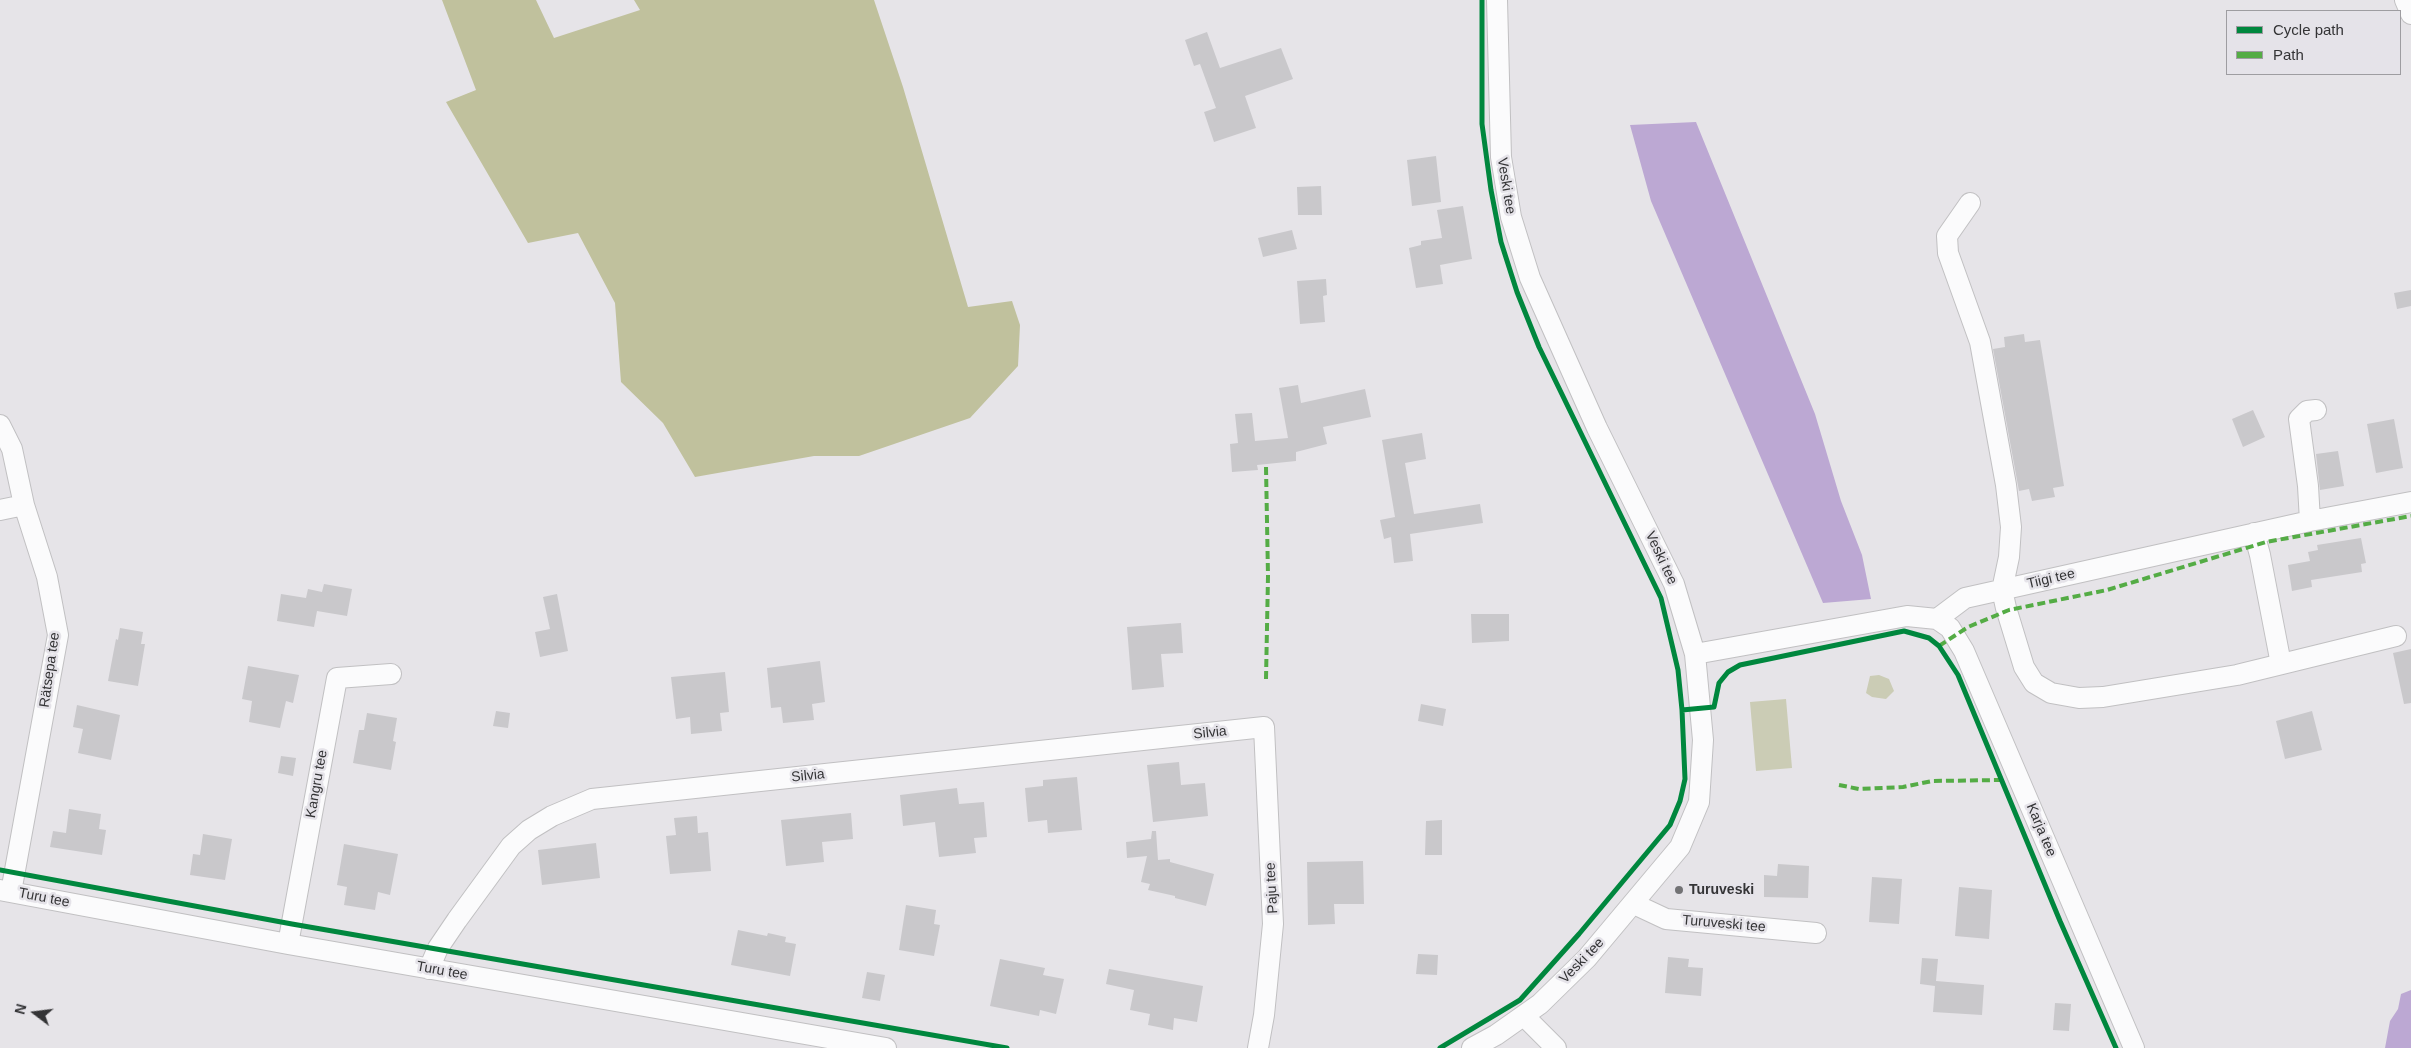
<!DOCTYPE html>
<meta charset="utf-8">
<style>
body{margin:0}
#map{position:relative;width:2411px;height:1048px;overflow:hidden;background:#e6e4e8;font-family:Arial,sans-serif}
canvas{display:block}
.legend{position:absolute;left:2226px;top:10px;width:175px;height:65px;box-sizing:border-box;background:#e5e3e9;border:1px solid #9e9da1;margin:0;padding:6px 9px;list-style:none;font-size:15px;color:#343436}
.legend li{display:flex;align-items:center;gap:10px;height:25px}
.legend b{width:25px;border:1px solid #9e9da1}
.north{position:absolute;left:10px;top:988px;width:50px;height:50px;-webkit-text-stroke:4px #e5e3e9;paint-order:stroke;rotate:285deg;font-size:14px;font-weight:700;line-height:20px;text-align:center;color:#343436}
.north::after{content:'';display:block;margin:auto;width:18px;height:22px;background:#343436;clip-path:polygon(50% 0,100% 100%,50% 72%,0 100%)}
</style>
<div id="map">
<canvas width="2411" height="1048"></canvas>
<ul class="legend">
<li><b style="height:6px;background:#00873e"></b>Cycle path</li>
<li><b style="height:6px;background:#54ac45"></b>Path</li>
</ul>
<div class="north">N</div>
</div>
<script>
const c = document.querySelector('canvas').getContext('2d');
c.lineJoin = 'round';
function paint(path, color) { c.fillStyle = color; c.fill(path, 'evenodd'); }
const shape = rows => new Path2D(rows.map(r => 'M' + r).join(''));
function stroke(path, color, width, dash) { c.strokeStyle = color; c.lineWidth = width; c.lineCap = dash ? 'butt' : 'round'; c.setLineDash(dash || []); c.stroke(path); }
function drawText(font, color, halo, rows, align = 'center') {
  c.font = font + ' Arial,sans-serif'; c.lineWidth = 5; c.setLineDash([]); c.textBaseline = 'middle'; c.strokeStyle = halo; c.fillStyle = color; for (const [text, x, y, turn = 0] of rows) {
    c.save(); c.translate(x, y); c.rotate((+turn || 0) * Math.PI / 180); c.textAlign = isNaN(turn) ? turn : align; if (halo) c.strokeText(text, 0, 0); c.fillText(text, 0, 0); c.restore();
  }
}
paint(shape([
 [1879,675,1889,679,1894,691,1886,699,1872,697,1866,693,1870,676],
 [1786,699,1792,768,1756,771,1750,702]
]), '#cbccb5');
paint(shape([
 [442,0,536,0,554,38,640,10,634,0,874,0,903,87,968,307,1012,301,1020,325,1018,366,970,418,859,456,814,456,695,477,663,423,621,382,615,303,578,233,528,243,446,102,476,90]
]), '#c0c19d');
paint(shape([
 [1696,122,1815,414,1841,501,1862,555,1871,599,1823,603,1651,201,1630,125],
 [2411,990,2411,1048,2385,1048,2390,1021,2398,1009,2401,994]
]), '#bca8d3');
paint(shape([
 [1207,32,1220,68,1281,48,1293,79,1245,96,1256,128,1214,142,1204,112,1216,108,1200,64,1194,66,1185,40],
 [1436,156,1441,202,1412,206,1407,160],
 [1321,186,1322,215,1298,215,1297,187],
 [1463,206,1472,259,1440,265,1443,284,1416,288,1409,248,1421,245,1421,241,1442,238,1437,210],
 [1292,230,1297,249,1263,257,1258,238],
 [1326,279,1327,295,1323,296,1325,322,1300,324,1297,281],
 [2411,290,2411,306,2397,309,2394,293],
 [2024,334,2025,342,2040,340,2064,486,2053,488,2055,497,2032,501,2029,489,2019,491,1993,349,2005,347,2004,337],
 [1298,385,1301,403,1365,389,1371,417,1323,427,1327,444,1296,452,1296,461,1257,465,1258,470,1232,472,1230,444,1238,443,1235,414,1252,413,1255,441,1288,438,1279,388],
 [2253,410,2265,437,2243,447,2232,419],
 [2394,419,2403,468,2376,473,2367,424],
 [1422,433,1426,459,1405,463,1414,514,1480,504,1483,523,1410,534,1413,561,1394,563,1391,537,1384,539,1380,520,1395,517,1382,440],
 [2338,451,2344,486,2320,490,2316,454],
 [2361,538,2366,563,2361,564,2362,572,2311,580,2312,587,2292,591,2288,565,2310,561,2308,552,2318,550,2317,545],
 [324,584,352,589,347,616,317,611,314,627,277,621,281,594,306,598,308,589,322,592],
 [557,594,568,651,540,657,535,632,550,629,543,597],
 [1471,614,1509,614,1509,641,1472,643],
 [1181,623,1183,653,1161,654,1164,687,1132,690,1127,627],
 [120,628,143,632,141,644,145,644,138,686,108,681,116,639,118,640],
 [2411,649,2411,703,2404,704,2393,653],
 [820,661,825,702,812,704,814,720,783,723,781,707,771,708,767,668],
 [248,666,299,675,293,703,286,701,280,728,249,722,252,701,242,699],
 [725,672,729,712,720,713,722,731,691,734,690,717,676,719,671,677],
 [1421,704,1446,709,1443,726,1418,721],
 [77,705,120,715,111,760,78,753,83,729,73,727],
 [496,711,510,713,508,728,493,726],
 [2312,711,2322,750,2285,759,2276,721],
 [367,713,397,718,393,741,396,742,391,770,353,763,359,730,364,730],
 [281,756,296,758,293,776,278,773],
 [1179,762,1181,785,1205,783,1208,816,1153,822,1147,765],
 [1077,777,1082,830,1048,833,1047,820,1028,822,1025,788,1043,786,1043,780],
 [957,788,959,804,984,802,987,837,974,838,976,853,939,857,935,822,903,826,900,795],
 [69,809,101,814,99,829,106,830,102,855,50,847,53,831,66,833],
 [851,813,853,839,822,842,824,862,786,866,781,820],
 [697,816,698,833,708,832,711,871,670,874,666,836,676,835,674,818],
 [1442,820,1442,855,1425,855,1426,821],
 [1152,831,1156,831,1158,860,1170,859,1170,862,1214,874,1206,906,1175,898,1175,896,1148,890,1150,884,1141,882,1147,856,1127,858,1126,842,1151,839],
 [203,834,232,839,225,880,190,875,193,854,200,855],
 [596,843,600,878,542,885,538,850],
 [344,844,398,854,390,895,378,892,375,910,344,905,347,887,337,885],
 [1363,861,1364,904,1334,904,1335,924,1308,925,1307,862],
 [1778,864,1809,866,1808,898,1764,897,1764,875,1777,876],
 [1872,877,1902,879,1899,924,1869,922],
 [1959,887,1992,890,1989,939,1955,936],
 [906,905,936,910,934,924,940,925,934,956,899,950],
 [738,930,767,936,768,933,786,937,785,942,796,944,790,976,731,965],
 [1418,954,1438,955,1437,975,1416,974],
 [1668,957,1689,959,1688,967,1703,968,1701,996,1665,993],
 [1922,958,1938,959,1936,981,1984,985,1982,1015,1933,1012,1935,986,1920,984],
 [1000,959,1045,968,1043,975,1064,979,1056,1014,1040,1010,1039,1016,990,1006],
 [1109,969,1203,986,1197,1022,1174,1018,1173,1030,1148,1025,1150,1014,1130,1010,1134,990,1106,984],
 [867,972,885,975,880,1001,862,998],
 [2055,1003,2071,1004,2069,1031,2053,1030]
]), '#c9c8cb');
const minor = shape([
 [2405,0,2411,14],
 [1970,203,1947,236,1948,253,1980,342,2006,485,2011,527,2009,557,2002,590,2006,608,2024,667,2034,683,2051,693,2079,698,2103,697,2237,675,2396,636],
 [0,425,12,449,24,505,47,577,58,635,11,892],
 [0,510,24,505],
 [2310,521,2308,486,2299,419,2307,411,2316,410],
 [2254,533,2260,555,2281,664],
 [1937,619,1950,628,1964,651,2134,1048],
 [1695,654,1907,616,1937,619,1965,598,2310,521,2411,502],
 [0,890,288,944,886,1048],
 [1634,904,1666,919,1816,933],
 [288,944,337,678,391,674],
 [429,969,438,948,457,920,511,846,529,830,552,816,592,799,1264,727,1273,924,1264,1015,1258,1048],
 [1524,1016,1556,1048],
 [1472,1048,1496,1035,1540,1004,1587,958,1680,847,1699,802,1703,740,1695,654,1674,584,1597,428,1530,278,1511,217,1501,157,1497,0]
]);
stroke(minor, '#c1c0c2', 22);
stroke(shape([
 [894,1029,1007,1048],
 [1440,1048,1455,1039]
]), '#c3c3c5', 3, [4, 2.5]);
stroke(minor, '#fbfbfc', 20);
stroke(shape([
 [1939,646,1968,627,2009,610,2107,590,2266,542,2411,516],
 [1266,679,1268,576,1266,467],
 [1839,785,1859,789,1903,787,1932,781,2002,780]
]), '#54ac45', 4, [8, 4]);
stroke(shape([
 [1482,0,1482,124,1491,190,1501,242,1517,292,1539,347,1661,598,1678,670,1682,710,1714,707,1719,683,1728,672,1740,665,1904,631,1929,638,1939,646,1958,675,2060,921,2116,1048],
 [0,870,292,924,1007,1048],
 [1440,1048,1520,1000,1579,934,1670,825,1680,801,1685,779,1682,710]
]), '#00873e', 5);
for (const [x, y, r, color] of [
 [1679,890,5,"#727274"]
]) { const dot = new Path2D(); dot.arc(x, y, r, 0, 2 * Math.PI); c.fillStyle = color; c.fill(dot); stroke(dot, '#e5e3e9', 2); }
drawText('14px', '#343436', '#e5e3e9', [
 ["Veski tee",1506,186,81],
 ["Veski tee",1661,558,65],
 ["Tiigi tee",2051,579,-13],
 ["Rätsepa tee",50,670,-82],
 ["Silvia",1210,733,-6],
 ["Silvia",808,776,-6],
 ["Kangru tee",317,784,-80],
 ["Karja tee",2041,830,67],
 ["Paju tee",1272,888,-93],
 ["Turu tee",44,898,11],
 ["Turuveski tee",1724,924,5],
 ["Veski tee",1582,961,-46],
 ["Turu tee",442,971,10]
]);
drawText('bold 14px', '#343436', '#e5e3e9', [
 ["Turuveski",1689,890]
], 'left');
</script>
